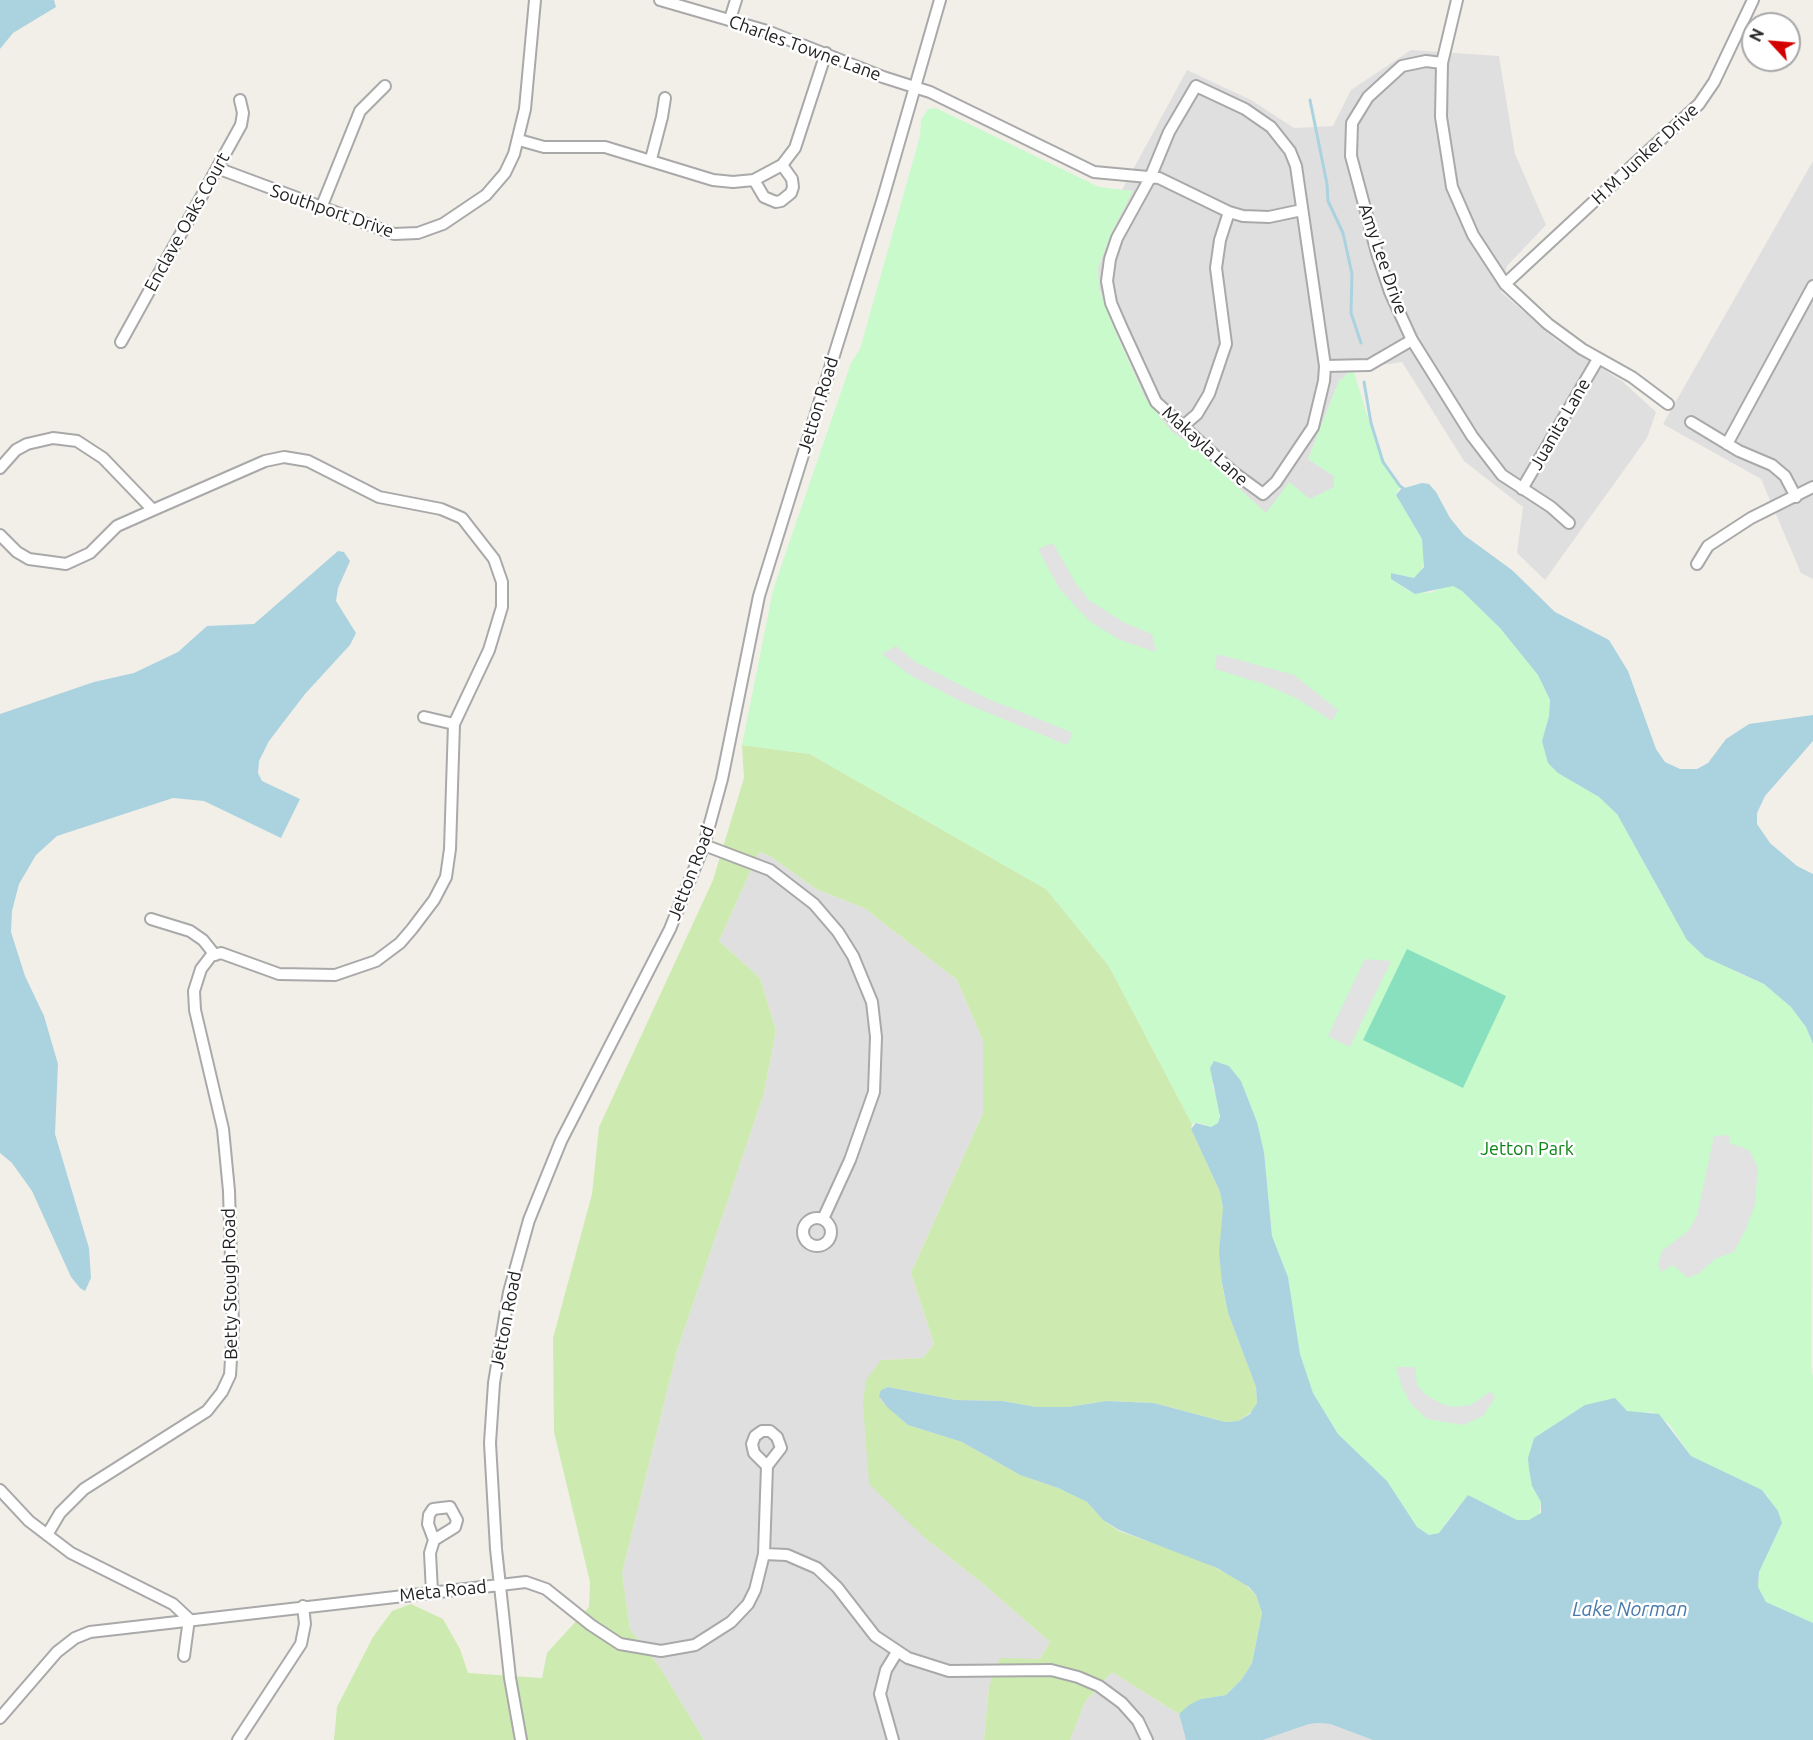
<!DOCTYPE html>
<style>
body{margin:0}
#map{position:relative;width:1813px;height:1740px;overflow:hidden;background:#f2efe9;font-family:Ubuntu,sans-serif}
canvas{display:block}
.north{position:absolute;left:1741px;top:12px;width:60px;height:60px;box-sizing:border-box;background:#fff;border:2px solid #a7a7a7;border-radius:50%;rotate:296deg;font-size:16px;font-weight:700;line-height:24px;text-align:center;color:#222}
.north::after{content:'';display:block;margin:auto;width:21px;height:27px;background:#d40000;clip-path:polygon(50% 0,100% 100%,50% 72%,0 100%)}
</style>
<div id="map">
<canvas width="1813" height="1740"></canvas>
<div class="north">N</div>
</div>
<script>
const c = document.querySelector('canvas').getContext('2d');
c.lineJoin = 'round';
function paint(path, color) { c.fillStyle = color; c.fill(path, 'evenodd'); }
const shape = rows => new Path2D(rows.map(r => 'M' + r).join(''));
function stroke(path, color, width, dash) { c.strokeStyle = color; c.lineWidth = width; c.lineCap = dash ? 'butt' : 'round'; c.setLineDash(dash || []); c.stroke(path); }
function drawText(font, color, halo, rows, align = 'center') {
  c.font = font + ' Ubuntu,sans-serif'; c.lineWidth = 5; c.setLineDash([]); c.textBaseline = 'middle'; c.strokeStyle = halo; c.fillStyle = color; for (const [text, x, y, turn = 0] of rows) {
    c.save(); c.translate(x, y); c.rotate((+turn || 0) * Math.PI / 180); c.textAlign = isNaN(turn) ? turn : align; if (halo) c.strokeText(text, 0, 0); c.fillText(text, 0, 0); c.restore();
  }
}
paint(shape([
 [1411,50,1499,56,1515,154,1546,225,1507,266,1501,292,1556,340,1622,381,1656,412,1647,438,1545,580,1517,553,1523,507,1464,461,1402,362,1353,369,1339,381,1308,459,1334,476,1334,487,1310,499,1266,514,1194,447,1171,431,1145,398,1099,289,1098,268,1111,233,1132,191,1122,190,1187,70,1251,100,1294,128,1333,126,1351,90],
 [1813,161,1813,579,1801,573,1761,479,1663,424],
 [759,852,770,856,816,889,864,908,957,980,983,1041,983,1113,911,1273,934,1344,923,1358,881,1360,926,1539,981,1582,1050,1642,1040,1659,989,1686,984,1740,704,1740,659,1666,630,1629,622,1573,677,1351,764,1093,776,1030,760,978,719,941],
 [1112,1672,1179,1714,1186,1740,1070,1740,1085,1702],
 [1318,1723,1330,1724,1373,1740,1263,1740,1309,1724]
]), '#e0dfdf');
paint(shape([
 [742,745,810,754,1046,889,1109,966,1192,1124,1191,1129,1220,1192,1223,1208,1222,1284,1228,1313,1256,1387,1257,1403,1253,1411,1238,1421,1225,1422,1154,1403,1106,1401,1068,1407,1036,1407,1003,1401,956,1400,888,1387,884,1388,880,1400,908,1425,962,1442,1020,1475,1058,1488,1087,1502,1103,1520,1119,1531,1198,1559,1242,1581,1256,1595,1262,1613,1252,1663,1242,1679,1226,1695,1201,1699,1179,1714,1112,1672,1085,1702,1070,1740,984,1740,989,1686,1000,1658,1040,1659,1050,1642,981,1582,926,1539,869,1484,863,1403,866,1380,881,1360,923,1358,934,1344,911,1273,983,1113,983,1041,957,980,864,908,816,889,770,856,759,852,719,941,760,978,776,1030,764,1093,677,1351,622,1573,630,1629,659,1666,704,1740,334,1740,337,1707,373,1637,392,1611,411,1604,443,1619,460,1649,468,1673,542,1678,547,1653,589,1607,590,1582,554,1432,553,1338,592,1194,599,1127,713,880,744,778]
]), '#cdebb0');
paint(shape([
 [936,108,1099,187,1133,191,1111,233,1098,268,1099,289,1112,324,1145,398,1171,431,1194,447,1266,513,1289,482,1310,499,1334,487,1334,476,1308,459,1339,381,1353,369,1377,448,1400,486,1396,495,1422,539,1425,560,1419,576,1414,578,1391,573,1391,579,1409,591,1431,593,1444,586,1453,586,1462,591,1500,628,1538,675,1550,701,1549,716,1542,741,1578,785,1599,797,1617,814,1665,901,1736,972,1764,984,1791,1007,1806,1027,1813,1044,1811,1365,1813,1378,1813,1623,1766,1602,1758,1587,1759,1572,1782,1523,1767,1495,1691,1456,1669,1424,1652,1412,1637,1413,1585,1405,1534,1438,1530,1451,1532,1486,1541,1502,1539,1516,1529,1520,1517,1520,1493,1508,1457,1508,1439,1533,1429,1535,1417,1527,1387,1481,1338,1434,1313,1393,1300,1354,1288,1277,1272,1236,1264,1152,1257,1122,1241,1081,1228,1065,1212,1084,1220,1109,1218,1123,1211,1127,1199,1123,1192,1124,1109,966,1046,889,810,754,742,745,773,590,851,363,860,349,920,136,921,120,928,109]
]), '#c8facc');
paint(shape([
 [1407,949,1506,996,1463,1088,1363,1040]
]), '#88e0be');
paint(shape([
 [1053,543,1076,584,1090,601,1125,623,1152,634,1156,652,1120,640,1092,623,1077,608,1059,588,1038,549],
 [896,646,917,663,986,698,1073,733,1067,745,962,702,910,675,882,654],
 [1217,654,1294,675,1338,710,1332,721,1296,698,1264,684,1215,669],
 [1365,959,1391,961,1350,1047,1328,1036],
 [1730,1135,1729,1143,1749,1150,1758,1168,1755,1204,1746,1229,1734,1252,1715,1259,1698,1274,1688,1278,1673,1265,1661,1272,1658,1264,1662,1251,1688,1231,1697,1216,1714,1136],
 [1396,1367,1415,1367,1417,1385,1426,1395,1442,1404,1453,1407,1471,1405,1491,1391,1495,1398,1483,1416,1463,1425,1427,1419,1411,1404,1402,1387]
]), '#e2e2e2');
paint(shape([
 [0,0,54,0,56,7,13,33,0,49],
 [1422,483,1429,484,1436,492,1450,518,1464,535,1512,570,1555,612,1609,640,1628,671,1656,749,1665,762,1680,769,1697,769,1708,763,1726,739,1749,724,1813,715,1813,741,1765,796,1757,813,1757,824,1770,843,1797,866,1813,874,1813,1044,1806,1027,1791,1007,1764,984,1705,957,1687,940,1617,814,1599,797,1558,773,1548,763,1542,741,1549,716,1550,700,1538,675,1500,628,1462,591,1453,586,1415,594,1391,579,1391,573,1414,578,1424,567,1422,539,1396,495,1401,489],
 [338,551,344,552,350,561,338,588,336,601,356,633,350,645,305,694,269,741,259,761,258,773,262,781,300,799,281,838,204,801,173,798,57,836,36,855,19,884,12,911,11,932,25,976,44,1016,58,1064,55,1134,89,1248,91,1278,85,1291,80,1288,71,1277,32,1191,12,1163,0,1153,0,714,94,682,134,673,178,652,207,626,254,624],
 [1214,1061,1229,1066,1241,1081,1257,1122,1264,1152,1272,1236,1288,1277,1300,1354,1313,1393,1338,1434,1387,1481,1417,1527,1429,1535,1439,1533,1468,1495,1517,1520,1529,1520,1541,1513,1541,1502,1532,1486,1529,1469,1528,1458,1534,1438,1585,1405,1615,1398,1627,1411,1659,1414,1691,1456,1762,1490,1778,1511,1782,1523,1759,1572,1758,1587,1766,1602,1813,1623,1813,1740,1373,1740,1330,1724,1318,1723,1309,1724,1263,1740,1186,1740,1179,1714,1189,1705,1201,1699,1226,1695,1242,1679,1252,1663,1262,1613,1256,1595,1249,1587,1217,1568,1119,1530,1103,1520,1087,1502,1058,1488,1020,1475,962,1442,908,1425,887,1407,879,1396,881,1390,888,1387,956,1400,1003,1401,1036,1407,1068,1407,1106,1401,1154,1403,1225,1422,1238,1421,1250,1414,1257,1403,1256,1387,1228,1313,1222,1283,1219,1252,1223,1208,1220,1192,1191,1129,1196,1123,1211,1127,1218,1123,1220,1116,1210,1068]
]), '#aad3df');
stroke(shape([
 [1310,100,1327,184,1328,201,1343,233,1352,274,1351,313,1361,343],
 [1364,382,1371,423,1383,462,1400,486,1407,491]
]), '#aad3df', 3);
const minor = shape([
 [660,0,767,31,883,77,930,92,1094,172,1159,178,1229,212,1243,216,1269,217,1302,210],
 [1457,0,1442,63,1441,117,1452,187,1473,235,1505,284,1548,324,1582,349,1632,377,1668,404],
 [730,19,736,0],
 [1442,63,1426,61,1402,66,1368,97,1352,123,1351,156,1377,253,1390,292,1412,340,1472,436,1502,475,1551,507,1569,523],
 [1196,86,1245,109,1271,127,1290,151,1296,166,1325,366,1324,381,1313,427,1276,482,1263,494,1233,472,1156,402,1121,326,1111,303,1107,281,1110,259,1117,238,1150,178,1169,132,1196,86],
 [519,140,544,147,605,147,713,180,733,182,754,180,782,165,795,148,826,53],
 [651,159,662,117,665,98],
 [217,168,394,234,418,233,443,224,486,195,505,173,514,154,525,109,535,0],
 [754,180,764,197,776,202,781,201,791,193,793,187,792,179,782,165],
 [321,208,360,111,385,86],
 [1505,284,1699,104,1714,82,1753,0],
 [121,342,241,125,243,113,240,100],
 [1325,366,1369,365,1412,340],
 [1691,422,1739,451,1772,465,1785,476,1796,497],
 [1182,427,1197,414,1209,394,1226,344,1216,268,1220,240,1229,212],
 [1727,444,1813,286],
 [0,468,16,450,27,444,53,438,77,441,103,458,153,510,117,526,90,553,66,564,29,559,17,552,0,535],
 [1522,489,1598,359],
 [1697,564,1708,546,1751,518,1813,487],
 [424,717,454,724],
 [704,845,770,870,814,904,838,932,853,956,872,1002,876,1037,874,1092,850,1160,823,1219],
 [151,919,190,931,203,940,215,955],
 '803 1232a14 14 0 1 1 28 0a14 14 0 1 1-28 0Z',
 [0,1490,29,1521,71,1553,173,1604,189,1619],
 [47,1535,60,1513,84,1489,207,1411,222,1392,230,1375,233,1327,229,1191,223,1129,195,1010,194,991,201,969,211,956,221,953,279,974,335,975,376,961,400,943,412,929,434,900,446,877,450,849,454,724,489,650,502,607,502,582,494,559,462,518,441,509,379,497,308,461,284,457,265,461,153,510],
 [764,1554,787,1555,817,1568,837,1587,875,1636,908,1658,949,1671,1051,1670,1078,1677,1099,1686,1122,1703,1138,1721,1147,1740],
 [432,1592,430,1553,434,1540,455,1527,457,1520,450,1507,433,1509,429,1515,428,1524,434,1540],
 [184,1656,189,1619],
 [0,1718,57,1652,75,1638,90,1632,526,1582,546,1589,591,1625,620,1644,661,1651,695,1645,731,1622,748,1604,755,1590,764,1554,767,1466,781,1448,777,1437,770,1431,762,1431,755,1436,752,1444,754,1453,767,1466],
 [238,1740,301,1644,305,1624,303,1606],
 [521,1740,510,1678,496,1549,490,1443,494,1383,509,1292,529,1220,561,1141,670,929,704,845,722,779,759,596,883,198,940,0],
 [893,1740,880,1694,886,1670,897,1652]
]);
stroke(minor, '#a9a9a9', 14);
stroke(minor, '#fff', 10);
drawText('18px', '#222', '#fff', [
 ["Charles Towne Lane",805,48,20],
 ["H M Junker Drive",1645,154,-43],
 ["Southport Drive",332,211,19],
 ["Enclave Oaks Court",187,222,-61],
 ["Amy Lee Drive",1383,259,71],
 ["Jetton Road",818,405,-73],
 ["Juanita Lane",1560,424,-60],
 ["Makayla Lane",1205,446,42],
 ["Jetton Road",691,873,-69],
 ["Betty Stough Road",230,1284,-91],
 ["Jetton Road",506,1320,-79],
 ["Meta Road",443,1591,-6]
]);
drawText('18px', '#0c8416', '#fff', [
 ["Jetton Park",1527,1149]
]);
drawText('italic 20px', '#4a7aab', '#fff', [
 ["Lake Norman",1630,1609]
]);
</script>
